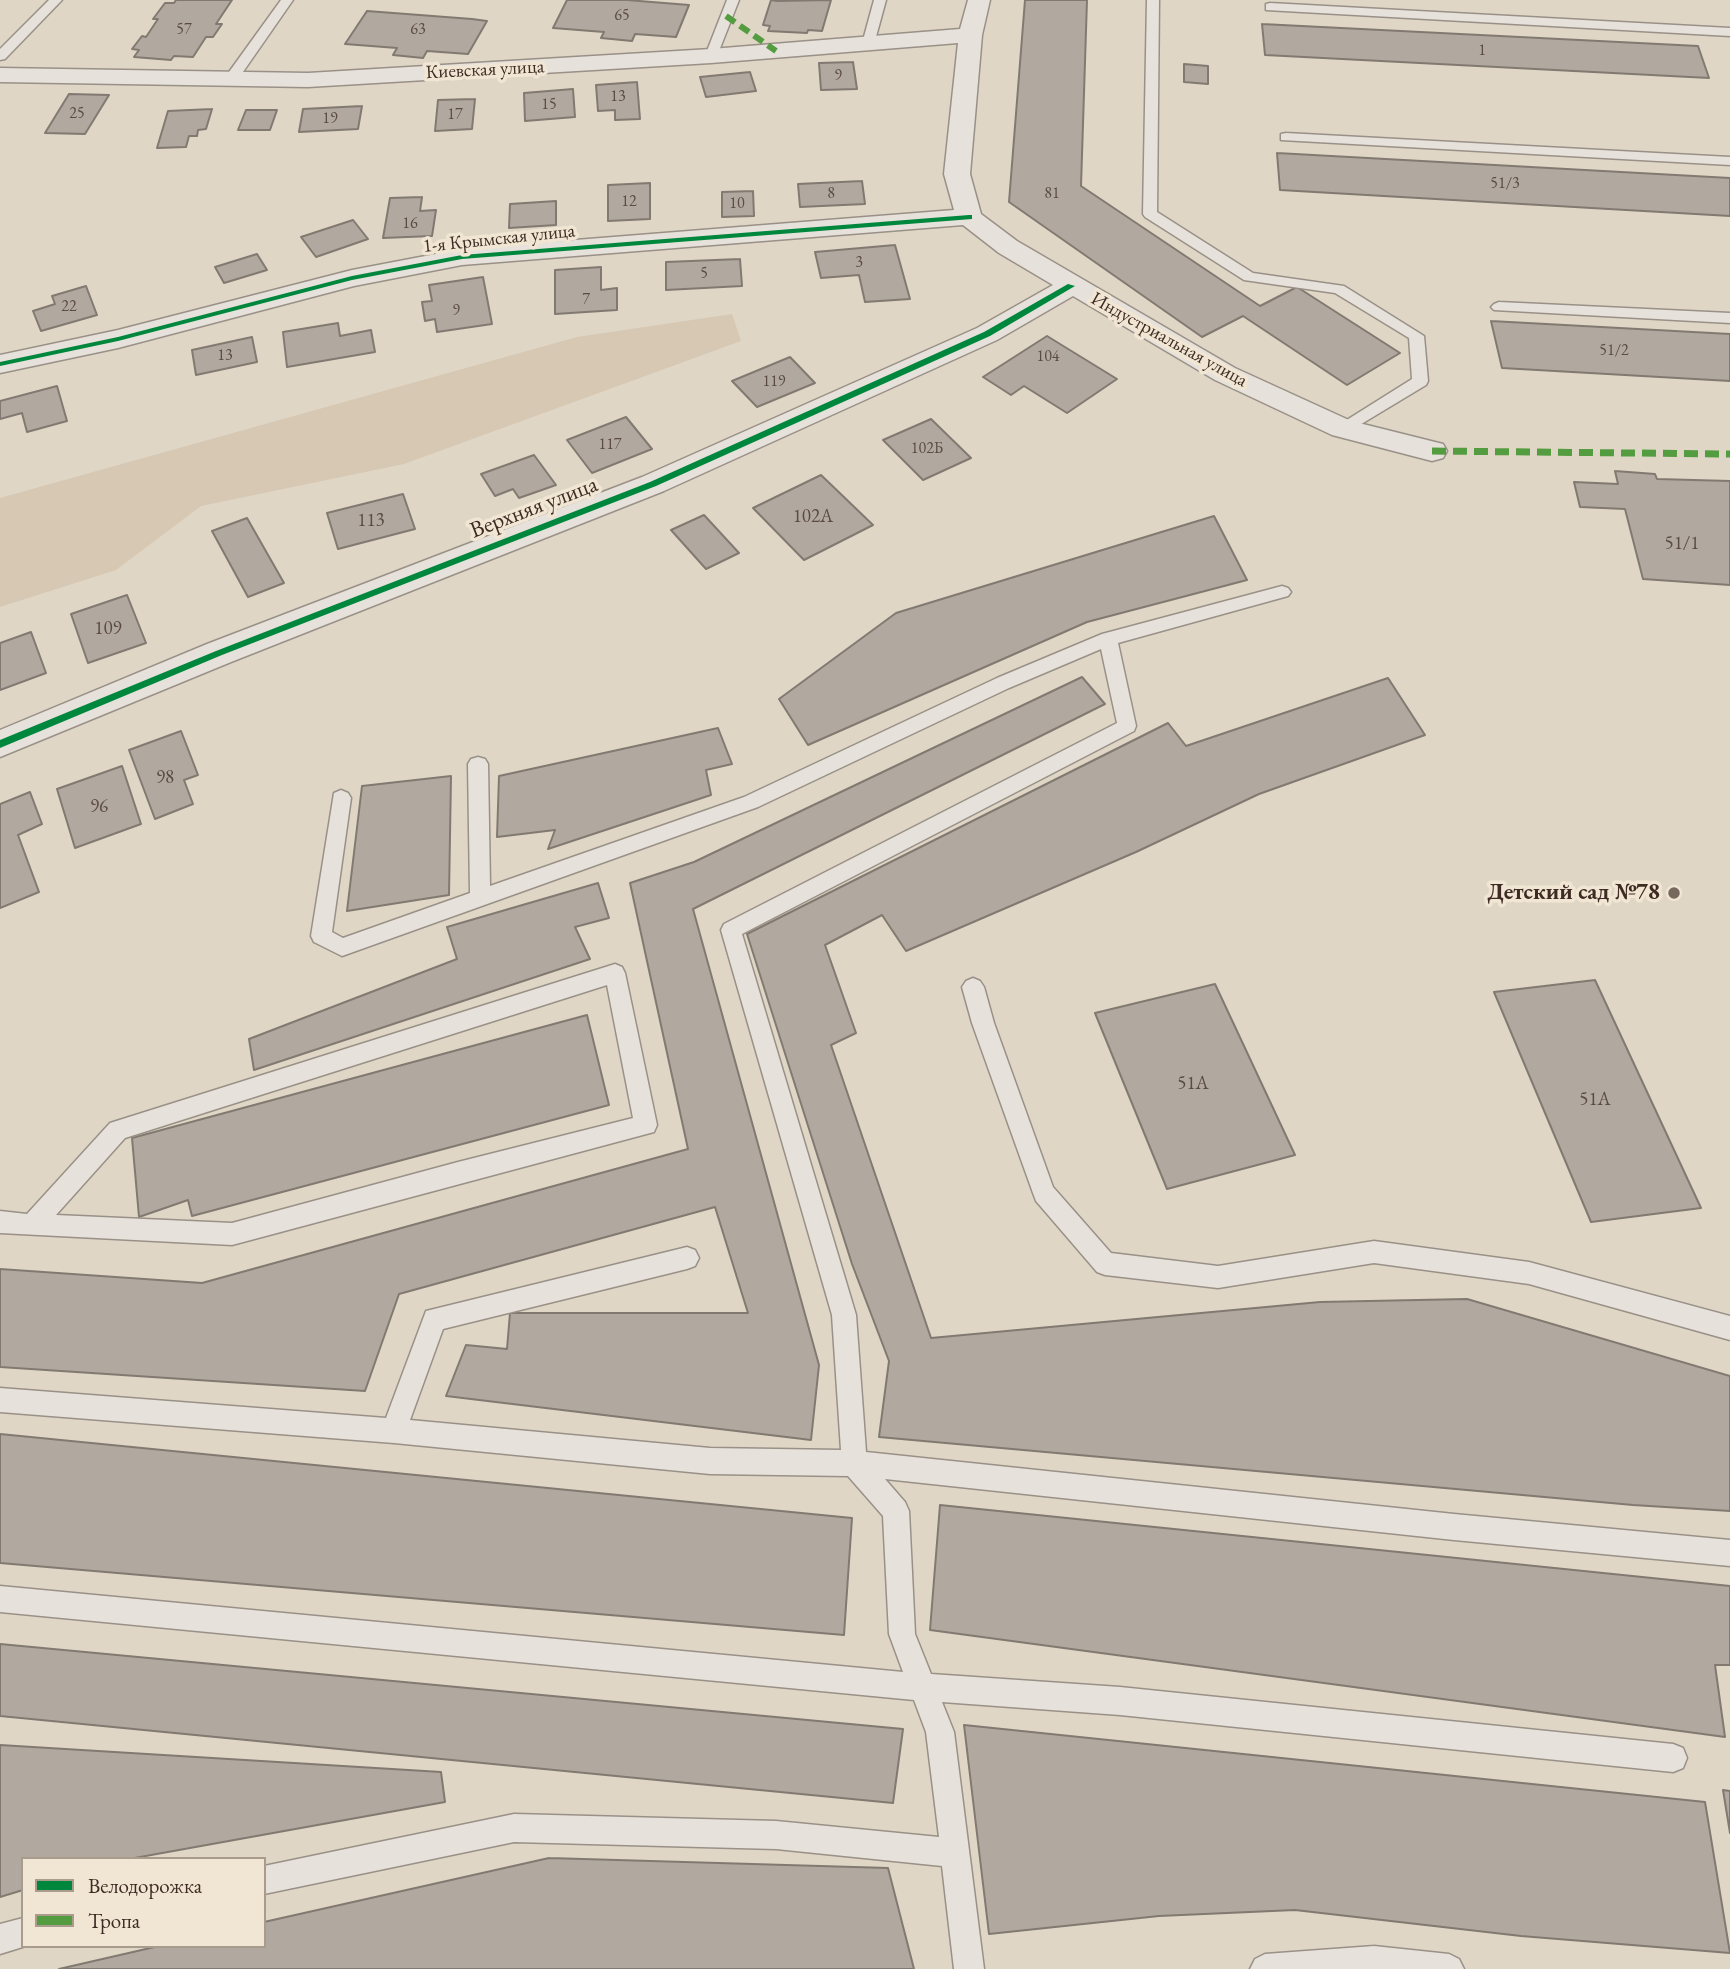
<!DOCTYPE html>
<meta charset="utf-8">
<style>
body{margin:0}
#map{position:relative;width:1730px;height:1969px;overflow:hidden;background:#e0d6c6;font-family:"EB Garamond",serif}
canvas{display:block}
.legend{position:absolute;left:21px;top:1857px;width:245px;height:91px;box-sizing:border-box;background:#f1e6d3;border:2px solid #a99c8d;margin:0;padding:9px 12px;list-style:none;font-size:21px;color:#3e2c24}
.legend li{display:flex;align-items:center;gap:14px;height:35px}
.legend b{width:35px;border:2px solid #a99c8d}
</style>
<div id="map">
<canvas width="1730" height="1969"></canvas>
<ul class="legend">
<li><b style="height:9px;background:#00873e"></b>Велодорожка</li>
<li><b style="height:9px;background:#539d40"></b>Тропа</li>
</ul>
</div>
<script>
const c = document.querySelector('canvas').getContext('2d');
c.lineJoin = 'round';
function paint(path, color) { c.fillStyle = color; c.fill(path, 'evenodd'); }
const shape = rows => new Path2D(rows.map(r => 'M' + r).join(''));
function stroke(path, color, width, dash) { c.strokeStyle = color; c.lineWidth = width; c.lineCap = dash ? 'butt' : 'round'; c.setLineDash(dash || []); c.stroke(path); }
function drawText(font, color, halo, rows, align = 'center') {
  c.font = font + ' "EB Garamond",serif'; c.lineWidth = 7; c.setLineDash([]); c.textBaseline = 'middle'; c.strokeStyle = halo; c.fillStyle = color; for (const [text, x, y, turn = 0] of rows) {
    c.save(); c.translate(x, y); c.rotate((+turn || 0) * Math.PI / 180); c.textAlign = isNaN(turn) ? turn : align; if (halo) c.strokeText(text, 0, 0); c.fillText(text, 0, 0); c.restore();
  }
}
paint(shape([
 [732,314,741,341,404,464,201,506,116,570,0,607,0,498,577,337]
]), '#d6c8b2');
const building = shape([
 [176,0,232,0,216,24,222,24,213,37,206,37,193,57,174,56,171,60,134,57,139,50,132,49,142,36,146,37,158,19,153,19,165,3,174,3,176,0],
 [567,0,627,0,689,5,676,37,635,34,632,41,601,38,604,32,553,28,567,0],
 [771,0,777,1,831,0,822,31,808,30,807,33,768,31,770,26,763,25,771,0],
 [1025,0,1087,0,1081,186,1260,306,1297,287,1400,353,1347,385,1243,316,1202,337,1009,202,1025,0],
 [367,11,472,19,487,21,468,54,427,51,423,58,393,55,397,48,345,44,367,11],
 [1262,24,1698,46,1709,78,1265,55,1262,24],
 [853,62,857,89,821,90,819,63,853,62],
 [1184,64,1208,66,1208,84,1184,82,1184,64],
 [750,72,756,91,706,97,700,77,750,72],
 [637,82,640,119,615,120,615,110,598,111,596,85,637,82],
 [573,89,575,117,525,121,524,93,573,89],
 [69,94,109,95,85,134,45,133,69,94],
 [475,99,472,129,435,131,438,100,475,99],
 [362,106,358,129,299,132,303,109,362,106],
 [212,109,206,129,198,130,197,136,189,136,186,147,157,148,168,111,212,109],
 [246,110,277,110,270,130,238,130,246,110],
 [1277,153,1730,178,1730,216,1280,190,1277,153],
 [862,181,865,204,800,207,798,184,862,181],
 [650,183,650,219,608,221,608,185,650,183],
 [753,191,754,216,722,217,722,192,753,191],
 [422,197,420,211,436,210,432,236,383,238,390,198,422,197],
 [556,201,556,225,509,228,510,204,556,201],
 [353,220,368,239,316,257,301,237,353,220],
 [895,245,910,299,865,302,859,275,821,278,815,252,895,245],
 [257,254,267,270,224,283,215,267,257,254],
 [740,259,742,286,666,290,666,262,740,259],
 [601,267,601,290,617,288,617,310,555,314,555,270,601,267],
 [483,277,492,324,437,332,435,319,425,321,422,302,432,301,429,285,483,277],
 [86,286,97,315,41,331,33,311,55,304,52,296,86,286],
 [1491,321,1730,334,1730,381,1502,368,1491,321],
 [338,323,340,336,371,330,375,352,287,367,283,332,338,323],
 [1047,336,1117,379,1067,413,1024,386,1011,395,983,377,1047,336],
 [252,337,257,362,196,375,192,350,252,337],
 [790,357,815,383,757,407,732,381,790,357],
 [57,386,67,421,27,432,22,413,0,419,0,401,57,386],
 [626,417,652,449,592,473,567,440,626,417],
 [931,419,971,458,923,480,883,440,931,419],
 [534,455,556,485,519,498,513,489,495,496,481,474,534,455],
 [1615,471,1655,474,1657,479,1730,481,1730,585,1643,579,1625,509,1580,507,1574,482,1618,484,1615,471],
 [821,475,873,525,804,560,753,508,821,475],
 [403,494,415,529,338,549,327,513,403,494],
 [704,515,739,553,706,569,671,530,704,515],
 [1214,516,1247,580,1087,622,808,745,779,699,896,613,1214,516],
 [247,518,284,583,248,597,212,531,247,518],
 [127,595,146,643,88,663,71,614,127,595],
 [31,632,46,673,0,690,0,643,31,632],
 [1082,677,1105,704,693,909,819,1365,811,1440,446,1396,466,1345,507,1349,510,1313,748,1313,715,1207,399,1294,365,1391,0,1367,0,1269,202,1283,688,1149,630,883,694,862,1082,677],
 [1388,678,1425,735,1259,794,1136,852,906,951,882,915,825,945,856,1033,831,1045,931,1338,1320,1302,1467,1299,1730,1376,1730,1511,1633,1505,879,1437,889,1361,852,1264,747,934,1168,723,1186,746,1388,678],
 [718,728,732,764,706,770,711,795,548,849,555,830,497,837,499,776,718,728],
 [181,731,198,775,184,780,193,804,155,819,129,750,181,731],
 [122,766,141,824,75,848,57,789,122,766],
 [451,776,449,895,347,911,362,786,451,776],
 [30,792,42,824,18,835,39,892,0,908,0,804,30,792],
 [598,883,609,918,575,927,590,959,254,1070,249,1039,457,959,447,927,598,883],
 [1595,980,1701,1208,1591,1222,1494,992,1595,980],
 [1215,984,1295,1155,1167,1189,1095,1013,1215,984],
 [587,1015,609,1105,192,1216,188,1200,139,1217,132,1138,587,1015],
 [0,1434,852,1518,844,1635,0,1563,0,1434],
 [940,1505,1730,1586,1730,1665,1715,1665,1725,1737,930,1630,940,1505],
 [0,1644,903,1729,893,1803,0,1716,0,1644],
 [964,1725,1705,1802,1730,1953,1521,1936,1295,1910,1159,1916,989,1934,964,1725],
 [0,1745,441,1772,445,1802,129,1859,23,1859,23,1890,0,1897,0,1745],
 [1723,1790,1730,1791,1730,1833,1723,1790],
 [549,1858,888,1868,914,1969,59,1969,159,1946,264,1946,264,1922,549,1858]
]);
paint(building, '#b1a99f');
stroke(building, '#827a71', 2);
const lane = shape([
 [49,0,62,0,5,59,0,60,0,49,49,0],
 [281,0,293,0,236,82,226,82,224,79,281,0],
 [727,0,739,0,717,56,711,60,706,59,705,56,727,0],
 [874,0,886,0,874,44,868,48,862,44,874,0],
 [1147,0,1159,0,1157,212,1253,273,1344,286,1424,336,1428,381,1426,385,1348,432,1342,433,1334,428,1412,379,1409,338,1335,293,1244,280,1145,217,1143,214,1147,0],
 [1270,3,1730,28,1730,36,1266,10,1266,4,1270,3],
 [1286,133,1730,157,1730,165,1281,140,1281,134,1286,133],
 [1499,302,1730,313,1730,323,1494,310,1491,307,1494,304,1499,302],
 [1282,586,1288,588,1291,592,1288,596,1118,643,1136,726,1134,731,742,934,856,1315,866,1452,1454,1514,1730,1540,1730,1566,1454,1540,885,1479,905,1502,909,1511,915,1634,931,1674,1120,1687,1673,1744,1683,1748,1687,1758,1683,1768,1673,1772,1120,1715,942,1702,954,1732,984,1969,954,1969,942,1866,776,1849,514,1842,264,1894,264,1866,514,1814,776,1821,939,1837,926,1732,914,1700,0,1612,0,1586,903,1672,889,1634,883,1516,848,1476,710,1474,394,1443,0,1412,0,1388,386,1418,426,1311,687,1247,695,1250,699,1258,695,1266,687,1269,443,1329,410,1420,710,1448,841,1450,832,1315,721,930,724,924,1117,723,1101,649,1009,688,758,807,342,956,314,942,311,936,334,793,341,790,348,793,351,798,332,932,343,938,470,893,468,764,471,759,478,757,485,759,488,764,490,886,744,797,997,678,1102,634,1282,586],
 [615,964,622,967,625,973,657,1125,654,1132,232,1245,0,1233,0,1211,27,1214,110,1123,615,964],
 [607,985,633,1118,458,1162,232,1223,56,1215,125,1138,607,985],
 [973,978,980,981,984,987,994,1023,1053,1187,1111,1253,1218,1266,1374,1241,1529,1262,1730,1316,1730,1340,1529,1284,1374,1263,1218,1288,1105,1275,1097,1272,1036,1201,1033,1193,972,1023,962,987,966,981,973,978],
 [23,1918,23,1946,26,1946,0,1954,0,1924,23,1918],
 [1374,1946,1449,1954,1459,1959,1464,1969,1250,1969,1255,1959,1265,1954,1374,1946]
]);
const street = shape([
 [968,0,990,0,982,35,970,174,981,214,1017,241,1235,368,1351,421,1443,444,1447,451,1443,458,1432,461,1332,435,1215,380,1073,296,997,340,664,491,231,662,0,757,0,730,207,644,642,477,977,328,1053,285,999,253,963,225,462,265,354,286,118,348,0,373,0,355,118,330,352,270,462,249,954,210,944,174,958,43,711,63,308,87,0,82,0,68,308,73,711,49,960,29,968,0]
]);
stroke(lane, '#999187', 3);
stroke(street, '#999187', 3);
paint(lane, '#e6e1da');
paint(street, '#e6e1da');
stroke(shape([
 [726,16,776,51]
]), '#539d40', 6, [11, 6]);
stroke(shape([
 [1432,451,1730,454]
]), '#539d40', 7, [14, 7]);
paint(shape([
 [969,215,972,215,972,219,462,259,352,280,118,341,0,366,0,362,118,337,352,276,462,255,969,215],
 [1068,284,1075,286,990,336,656,486,222,655,0,748,0,740,216,651,650,482,984,332,1068,284]
]), '#00873e');
for (const [x, y, r, color] of [
 [1674,893,7,"#77685d"]
]) { const dot = new Path2D(); dot.arc(x, y, r, 0, 2 * Math.PI); c.fillStyle = color; c.fill(dot); stroke(dot, '#f1e6d3', 2.5); }
drawText('16px', '#5b4b43', null, [
 ["65",622,16],
 ["57",184,30],
 ["63",418,30],
 ["1",1482,51],
 ["9",838,76],
 ["13",618,97],
 ["15",549,105],
 ["25",77,114],
 ["17",455,115],
 ["19",330,119],
 ["51/3",1505,184],
 ["8",831,194],
 ["81",1052,194],
 ["12",629,202],
 ["10",737,204],
 ["16",410,224],
 ["3",859,263],
 ["5",704,274],
 ["7",586,300],
 ["22",69,307],
 ["9",456,311],
 ["51/2",1614,351],
 ["13",225,356],
 ["104",1048,357],
 ["119",774,382],
 ["117",610,445],
 ["102Б",927,449]
]);
drawText('19px', '#3e2c24', '#f1e6d3', [
 ["Киевская улица",485,70,-3],
 ["1-я Крымская улица",499,239,-6],
 ["Индустриальная улица",1169,340,29]
]);
drawText('19px', '#5b4b43', null, [
 ["102А",813,517],
 ["113",371,521],
 ["51/1",1682,544],
 ["109",108,629],
 ["98",165,778],
 ["96",99,807],
 ["51А",1193,1084],
 ["51А",1595,1100]
]);
drawText('23px', '#3e2c24', '#f1e6d3', [
 ["Верхняя улица",534,508,-21]
]);
drawText('bold 23px', '#3e2c24', '#f1e6d3', [
 ["Детский сад №78",1660,893]
], 'right');
</script>
